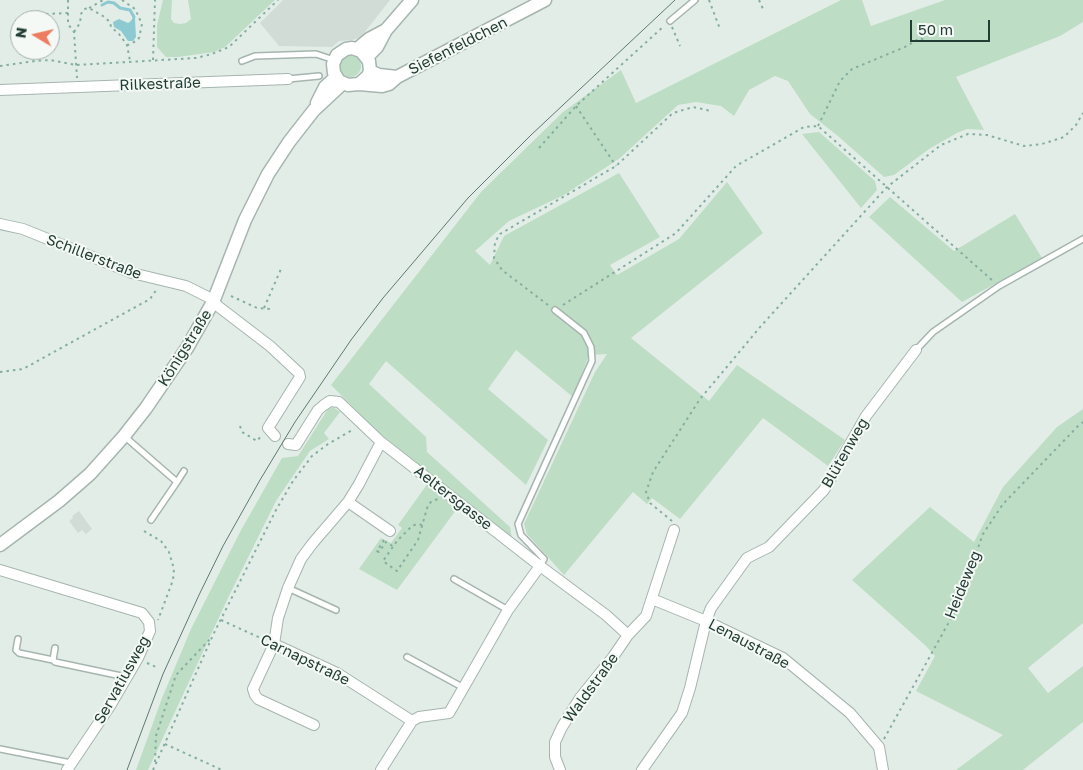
<!DOCTYPE html>
<meta charset="utf-8">
<style>
body{margin:0}
#map{position:relative;width:1083px;height:770px;overflow:hidden;background:#e3ede8;font-family:"Golos Text",sans-serif}
canvas{display:block}
.north{position:absolute;left:10px;top:10px;width:50px;height:50px;box-sizing:border-box;background:#f4f9f6;border:1px solid #a0aea9;border-radius:50%;rotate:279deg;font-size:14px;font-weight:700;line-height:20px;text-align:center;color:#233d35}
.north::after{content:'';display:block;margin:auto;width:18px;height:22px;background:#ee7c60;clip-path:polygon(50% 0,100% 100%,50% 72%,0 100%)}
.scale{position:absolute;left:910px;top:20px;width:80px;height:22px;box-sizing:border-box;border:2px solid #233d35;border-top:0;padding-left:6px;font-size:15px;line-height:18px;white-space:nowrap;color:#233d35;-webkit-text-stroke:4px #f4f9f6;paint-order:stroke}
</style>
<div id="map">
<canvas width="1083" height="770"></canvas>
<div class="north">N</div>
<div class="scale">50 m</div>
</div>
<script>
const c = document.querySelector('canvas').getContext('2d');
c.lineJoin = 'round';
function paint(path, color) { c.fillStyle = color; c.fill(path, 'evenodd'); }
const shape = rows => new Path2D(rows.map(r => 'M' + r).join(''));
function stroke(path, color, width, dash) { c.strokeStyle = color; c.lineWidth = width; c.lineCap = dash ? 'butt' : 'round'; c.setLineDash(dash || []); c.stroke(path); }
function drawText(font, color, halo, rows, align = 'center') {
  c.font = font + ' "Golos Text",sans-serif'; c.lineWidth = 4; c.setLineDash([]); c.textBaseline = 'middle'; c.strokeStyle = halo; c.fillStyle = color; for (const [text, x, y, turn = 0] of rows) {
    c.save(); c.translate(x, y); c.rotate((+turn || 0) * Math.PI / 180); c.textAlign = isNaN(turn) ? turn : align; if (halo) c.strokeText(text, 0, 0); c.fillText(text, 0, 0); c.restore();
  }
}
paint(shape([
 [283,0,390,0,361,37,352,40,339,41,332,47,279,46,260,23],
 [79,511,92,529,86,534,82,530,78,533,69,521,73,518,72,516]
]), '#d1dcd7');
paint(shape([
 [163,0,172,0,171,19,174,23,180,24,186,23,191,19,188,0,275,0,225,47,214,52,178,57,166,57,157,47,157,25],
 [841,0,862,0,871,26,945,0,1083,0,1083,22,1060,36,956,77,984,130,967,129,957,133,929,149,894,175,884,177,838,136,810,114,788,81,775,76,749,90,734,116,721,106,696,102,678,105,620,158,564,195,509,221,475,251,490,265,504,236,619,173,660,237,610,265,617,275,679,239,727,182,763,233,631,338,709,401,737,365,845,440,828,466,763,418,680,519,652,498,647,504,633,492,564,575,527,534,524,524,595,372,607,354,589,355,573,397,516,350,488,389,548,440,526,485,386,361,369,384,426,437,427,452,510,527,512,539,377,431,331,385,481,192,563,112,621,70,636,103],
 '339 66a11 11 0 1 1 22 0a11 11 0 1 1-22 0Z',
 [819,132,875,181,877,190,861,208,802,134],
 [890,197,954,251,1015,214,1042,258,962,302,869,217],
 [333,407,340,412,324,433,329,439,310,451,276,501,228,598,148,770,136,770,162,698,191,629,240,532,282,458,298,456,328,409],
 [1083,409,1083,623,1028,668,1048,693,1083,666,1083,722,1023,770,956,770,1003,735,916,691,935,656,926,646,852,580,930,507,974,542,1003,487,1057,427],
 [428,483,459,506,397,590,359,569,381,538,391,543,402,528,398,525]
]), '#bdddc4');
paint(shape([
 [133,17,135,17,135,19,136,37,133,41,128,41,121,31,114,27,113,22,119,19,128,23,131,21]
]), '#8dc9d0');
stroke(shape([
 [102,5,108,2,114,3,120,8,130,10,134,17]
]), '#8dc9d0', 3);
const service = shape([
 [670,21,695,0],
 [242,61,255,56,316,54,334,60],
 [288,79,319,76],
 [916,350,933,332,999,286,1083,239],
 [124,436,177,482,184,471],
 [151,520,177,482],
 [540,566,544,559,521,535,518,524,592,361,591,347,584,333,555,310],
 [454,579,508,610],
 [288,588,336,610],
 [18,639,16,650,19,653,53,660],
 [55,648,53,660,55,662,126,677],
 [407,657,464,688],
 [0,749,71,763]
]);
const minor = shape([
 [0,90,288,79],
 [0,224,23,229,132,273,186,286,210,298,219,307,270,346,299,373,300,377,268,428,275,436],
 [288,444,296,445,318,410,324,405,330,401,339,402,381,442,540,566,606,615,628,635],
 [348,502,390,531],
 [0,570,142,613,149,622,150,631,138,658,110,706,67,770],
 [652,599,706,621,783,658,850,713,879,747,883,770],
 [274,644,337,673,412,721],
 [314,725,258,699,255,695,253,689,274,644,278,618,288,588,301,559,312,544,348,502,359,484,381,442],
 [381,770,412,721,419,717,449,713,508,610,540,566],
 [560,770,555,757,555,742,562,727,580,698,613,657,628,635,646,616,674,530],
 [642,770,682,713,690,688,706,621,711,608,747,558,769,547,824,490,866,416,916,350]
]);
const tertiary = shape([
 [357,49,369,39,386,30],
 [367,57,377,47,386,30,412,0],
 [370,71,379,75,397,77],
 [359,84,368,76,370,71,369,61,361,51,352,48,346,49,337,55,333,64,334,73,339,81,348,85,359,84,382,86,389,84,397,77,545,0],
 [317,103,325,87,336,77],
 [0,545,59,501,90,474,124,436,146,408,187,348,213,302,245,220,268,174,289,142,314,110,343,83]
]);
stroke(service, '#a6b5af', 8);
stroke(minor, '#a6b5af', 12);
stroke(tertiary, '#a6b5af', 15);
stroke(shape([
 [68,0,68,24,74,32,77,78],
 [122,0,135,9,142,24,139,38,136,41,128,45],
 [709,0,720,29],
 [759,0,763,9],
 [89,8,103,0],
 [46,14,68,13],
 [672,27,680,46],
 [74,32,80,23,81,14,84,9,89,8,103,16,110,22,111,27,119,34,127,45,130,61],
 [153,60,155,0],
 [0,66,35,61,50,60,76,65,196,58,212,54,229,47,278,0],
 [576,106,616,166],
 [818,126,840,81,852,69,905,47,920,38,924,40],
 [539,148,576,106,664,26],
 [231,296,257,308,270,309],
 [548,305,502,270,494,258,495,242,500,234,616,166,673,113,693,107,711,111],
 [563,305,676,233,736,166,804,127,818,126,993,281],
 [264,308,281,269],
 [0,372,23,369,150,299,157,289],
 [240,426,242,432,257,441,262,435],
 [672,521,650,503,646,492,653,472,700,399,761,326,887,187,941,145,968,134,987,135,1024,146,1042,144,1064,137,1076,125,1083,113],
 [422,525,417,524,412,526,397,541,383,561,397,571,418,540,428,505,432,501,438,499],
 [144,531,161,541,169,552,174,569,173,580,158,620],
 [384,540,377,551,379,552,386,542,394,547],
 [221,620,265,640],
 [147,663,156,667],
 [884,739,954,613,983,534,1003,504,1079,425,1083,422],
 [165,744,222,770],
 [155,762,156,736,176,675,212,637],
 [153,770,213,635,276,510,293,481,312,456,328,444,354,429]
]), '#84afa0', 2, [2.5, 4]);
stroke(service, '#fff', 5);
stroke(minor, '#fff', 10);
stroke(tertiary, '#fff', 12);
stroke(shape([
 [127,770,163,674,199,595,223,546,260,480,295,422,351,340,383,298,468,198,531,135,675,0]
]), '#5e7970', 1);
drawText('15px', '#233d35', '#f4f9f6', [
 ["Siefenfeldchen",458,46,-27],
 ["Rilkestraße",160,84,-2],
 ["Schillerstraße",94,257,21],
 ["Königstraße",185,348,-58],
 ["Blütenweg",845,453,-60],
 ["Aeltersgasse",453,498,38],
 ["Heideweg",963,585,-68],
 ["Lenaustraße",749,644,28],
 ["Carnapstraße",305,660,26],
 ["Servatiusweg",122,680,-61],
 ["Waldstraße",591,688,-54]
]);
</script>
